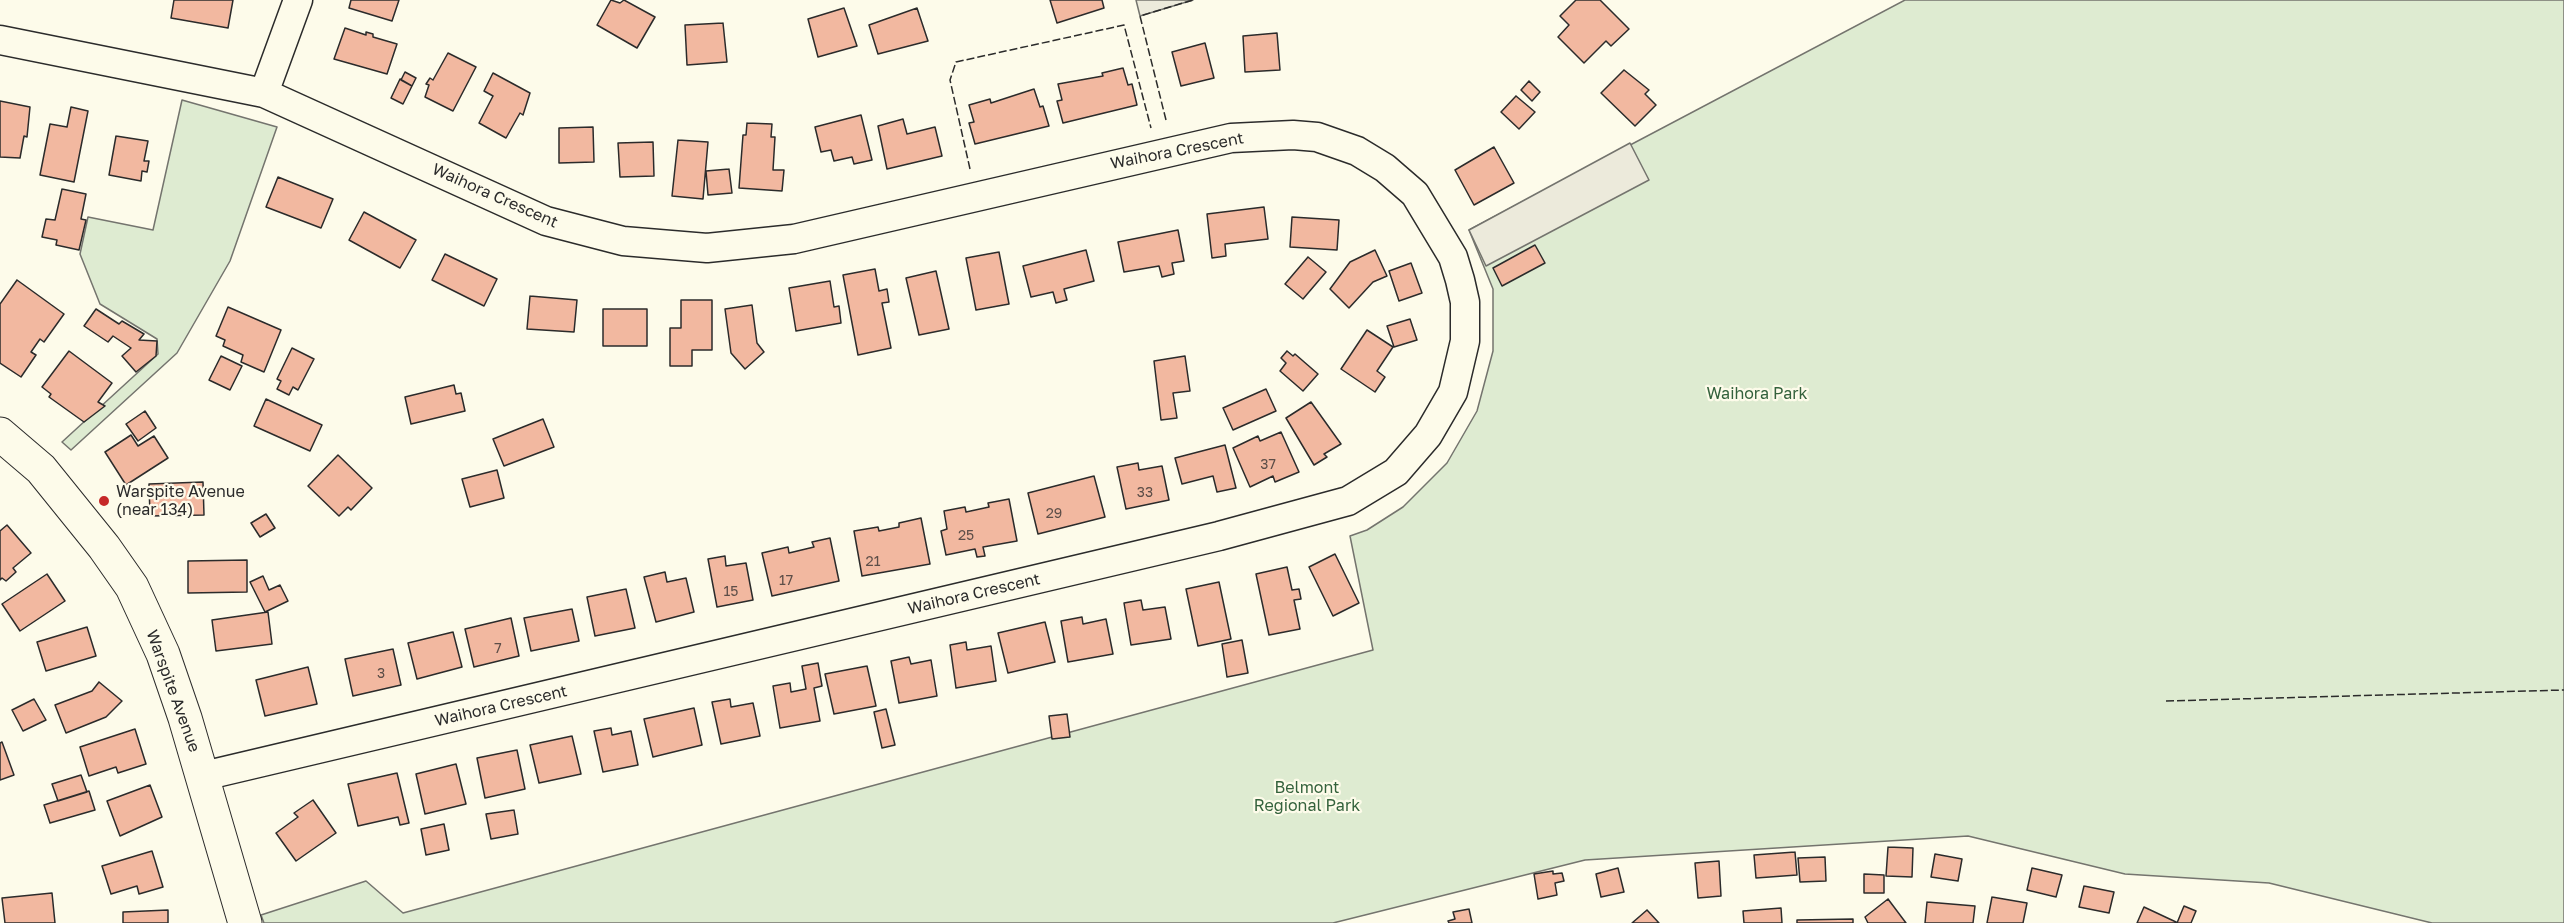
<!DOCTYPE html>
<style>
body{margin:0}
canvas{display:block;background:#fdfbea}
</style>
<canvas width="2564" height="923"></canvas>
<script>
const c = document.querySelector('canvas').getContext('2d');
c.lineJoin = 'round';
function paint(path, color) { c.fillStyle = color; c.fill(path, 'evenodd'); }
const shape = rows => new Path2D(rows.map(r => 'M' + r).join(''));
function stroke(path, color, width, dash) { c.strokeStyle = color; c.lineWidth = width; c.lineCap = dash ? 'butt' : 'round'; c.setLineDash(dash || []); c.stroke(path); }
function drawText(font, color, halo, rows, align = 'center') {
  c.font = font + ' "Golos Text",sans-serif'; c.lineWidth = 4.5; c.setLineDash([]); c.textBaseline = 'middle'; c.strokeStyle = halo; c.fillStyle = color; for (const [text, x, y, turn = 0] of rows) {
    c.save(); c.translate(x, y); c.rotate((+turn || 0) * Math.PI / 180); c.textAlign = isNaN(turn) ? turn : align; if (halo) c.strokeText(text, 0, 0); c.fillText(text, 0, 0); c.restore();
  }
}
const green = shape([
 [1905,0,2564,0,2564,923,2432,923,2269,883,2125,874,1968,836,1585,860,1333,923,264,923,261,915,366,881,403,913,1373,650,1350,536,1367,530,1403,507,1447,463,1477,411,1493,351,1493,289,1469,230,1905,0],
 [182,100,277,127,230,261,177,353,71,450,62,442,158,354,157,339,100,304,80,254,88,217,153,230,182,100]
]);
paint(green, '#deebd1');
stroke(green, '#74746e', 1.5);
const parking = shape([
 [1136,0,1193,0,1140,16,1136,0],
 [1630,143,1649,180,1486,266,1469,230,1630,143]
]);
paint(parking, '#eceadb');
stroke(parking, '#74746e', 1.5);
const building = shape([
 [174,0,233,0,228,28,171,18,174,0],
 [351,0,399,0,392,21,349,8,351,0],
 [611,0,620,3,624,0,655,17,637,48,597,25,611,0],
 [1050,0,1102,0,1104,8,1057,23,1050,0],
 [1576,0,1600,0,1629,29,1611,46,1606,41,1584,63,1558,37,1569,25,1560,16,1576,0],
 [844,8,857,46,818,57,808,19,844,8],
 [917,8,928,41,878,54,869,25,917,8],
 [723,23,727,62,687,65,685,25,723,23],
 [345,28,366,35,366,32,373,34,373,37,397,44,387,74,334,59,345,28],
 [1277,33,1280,70,1245,72,1243,36,1277,33],
 [1205,43,1214,78,1181,86,1172,52,1205,43],
 [448,53,476,67,453,111,425,97,429,85,426,84,430,78,433,80,448,53],
 [1123,68,1128,85,1132,84,1137,105,1063,123,1057,101,1062,100,1058,84,1103,76,1102,73,1123,68],
 [1624,70,1649,90,1645,94,1656,105,1635,126,1601,93,1624,70],
 [405,72,416,78,412,86,401,80,405,72],
 [493,73,530,93,523,115,520,113,506,138,479,123,493,96,484,91,493,73],
 [400,79,412,86,403,104,391,98,400,79],
 [1529,81,1540,92,1532,101,1521,90,1529,81],
 [1034,89,1040,107,1043,106,1049,126,975,144,969,123,974,122,969,105,990,99,991,103,1034,89],
 [1516,96,1535,112,1519,129,1501,112,1516,96],
 [0,101,30,107,27,137,24,136,20,158,0,157,0,101],
 [71,107,88,111,74,182,40,175,50,124,67,127,71,107],
 [861,115,872,160,854,164,852,157,834,161,831,150,821,152,815,127,861,115],
 [903,119,907,134,935,127,942,156,887,169,878,126,903,119],
 [747,123,772,124,771,137,775,137,773,170,784,170,782,191,739,188,743,135,746,135,747,123],
 [593,127,594,162,559,163,559,128,593,127],
 [116,136,148,141,144,161,149,161,147,172,142,171,141,181,109,175,116,136],
 [678,140,708,142,703,199,672,196,678,140],
 [653,142,654,176,620,177,618,143,653,142],
 [1494,147,1514,183,1474,205,1455,170,1494,147],
 [729,169,732,193,708,195,706,171,729,169],
 [278,177,333,199,321,228,266,207,278,177],
 [62,189,86,194,81,219,86,220,79,250,56,245,57,240,42,237,46,219,55,220,62,189],
 [1264,207,1268,239,1225,244,1226,256,1212,258,1207,214,1264,207],
 [364,212,416,240,400,268,349,240,364,212],
 [1292,217,1339,220,1337,250,1290,247,1292,217],
 [1178,230,1184,261,1172,263,1174,274,1162,277,1159,266,1124,272,1118,242,1178,230],
 [1535,245,1545,263,1502,286,1493,268,1535,245],
 [1086,250,1094,281,1064,289,1067,300,1056,303,1053,292,1031,297,1023,266,1086,250],
 [1375,250,1387,276,1373,282,1349,308,1330,289,1350,262,1375,250],
 [999,252,1009,304,976,310,966,258,999,252],
 [445,254,497,279,484,306,432,280,445,254],
 [1308,257,1326,272,1303,299,1285,284,1308,257],
 [1411,263,1422,293,1399,301,1389,271,1411,263],
 [875,269,879,291,887,289,889,302,882,303,891,348,858,355,843,275,875,269],
 [936,271,949,329,919,335,906,278,936,271],
 [17,280,64,314,44,342,40,339,31,352,36,355,21,377,0,363,0,304,17,280],
 [830,281,834,307,839,306,841,323,796,331,789,288,830,281],
 [530,296,577,300,574,332,527,329,530,296],
 [681,300,712,300,712,350,692,350,692,366,670,366,670,328,681,328,681,300],
 [752,305,757,343,764,352,745,369,731,353,725,309,752,305],
 [228,307,281,330,264,372,241,362,243,355,223,346,225,340,216,336,228,307],
 [96,309,119,324,122,321,144,334,139,340,157,341,156,356,136,372,122,356,131,348,113,336,108,342,84,326,96,309],
 [603,309,647,309,647,346,603,346,603,309],
 [1410,319,1417,340,1394,347,1387,326,1410,319],
 [1367,330,1393,347,1377,371,1385,377,1375,392,1341,369,1367,330],
 [292,348,314,359,298,390,293,387,289,395,277,389,281,381,277,379,292,348],
 [69,351,112,383,98,402,105,406,84,422,49,397,51,394,42,387,69,351],
 [1287,351,1293,356,1295,354,1318,374,1303,391,1280,371,1286,363,1281,358,1287,351],
 [221,356,242,366,230,390,209,380,221,356],
 [1185,356,1190,391,1173,393,1177,418,1161,420,1154,361,1185,356],
 [454,385,456,394,461,393,465,411,411,424,405,397,454,385],
 [1266,389,1276,411,1233,430,1223,408,1266,389],
 [266,399,322,425,310,451,254,426,266,399],
 [1311,402,1341,444,1324,454,1327,457,1314,465,1286,418,1311,402],
 [145,411,156,428,138,441,126,424,145,411],
 [543,419,554,447,504,466,493,439,543,419],
 [1281,432,1299,472,1275,482,1273,476,1250,487,1233,448,1258,436,1260,441,1281,432],
 [131,435,138,446,154,436,168,458,126,485,105,452,131,435],
 [1225,445,1236,488,1217,492,1213,476,1182,484,1175,458,1225,445],
 [338,455,372,488,351,510,348,507,339,516,308,486,338,455],
 [1138,463,1139,470,1162,466,1169,500,1126,509,1117,467,1138,463],
 [497,470,504,498,470,507,462,479,497,470],
 [1094,476,1105,517,1038,534,1028,493,1094,476],
 [203,482,204,515,150,516,149,484,203,482],
 [1009,499,1017,541,983,547,985,556,977,557,975,549,946,555,941,531,947,529,944,511,965,507,966,512,989,507,988,503,1009,499],
 [266,514,275,528,260,537,251,523,266,514],
 [921,518,930,564,862,576,854,531,878,527,879,531,899,527,899,523,921,518],
 [7,525,31,553,13,568,16,572,6,581,2,578,0,580,0,531,7,525],
 [830,538,839,581,772,596,762,553,788,547,789,553,814,547,812,542,830,538],
 [1335,554,1359,603,1333,616,1309,567,1335,554],
 [725,556,726,566,746,563,753,600,717,607,708,559,725,556],
 [247,560,247,592,188,593,188,561,247,560],
 [1287,567,1292,590,1299,589,1301,599,1294,600,1300,629,1269,635,1256,574,1287,567],
 [665,572,667,582,686,578,694,612,656,622,644,577,665,572],
 [47,574,65,601,20,631,2,604,47,574],
 [263,576,269,590,280,585,288,601,265,612,250,582,263,576],
 [1219,582,1231,639,1198,646,1186,589,1219,582],
 [626,589,635,628,595,636,587,597,626,589],
 [1141,600,1143,610,1165,607,1171,639,1131,645,1124,603,1141,600],
 [572,609,579,641,531,651,524,618,572,609],
 [268,612,272,644,216,651,212,620,268,612],
 [1082,617,1083,624,1106,619,1113,654,1068,662,1061,621,1082,617],
 [511,618,519,656,474,667,465,629,511,618],
 [1045,622,1055,662,1008,673,998,633,1045,622],
 [87,627,96,656,46,671,37,642,87,627],
 [453,632,462,667,417,679,408,643,453,632],
 [1242,640,1248,673,1227,677,1222,644,1242,640],
 [966,642,967,650,991,646,996,681,956,688,950,645,966,642],
 [393,649,401,685,353,696,345,659,393,649],
 [909,657,911,664,931,660,937,696,899,703,891,661,909,657],
 [818,663,822,686,814,688,820,721,780,728,773,686,790,683,791,692,806,689,802,666,818,663],
 [867,666,876,706,834,714,825,674,867,666],
 [308,667,317,704,265,716,256,680,308,667],
 [99,682,122,701,106,717,66,733,55,705,92,691,99,682],
 [34,699,46,720,23,731,12,710,34,699],
 [730,699,731,707,753,703,760,736,721,744,712,702,730,699],
 [694,708,702,745,653,757,644,719,694,708],
 [886,709,895,745,882,748,874,712,886,709],
 [1067,714,1070,737,1052,739,1049,716,1067,714],
 [611,728,612,735,631,731,638,765,603,772,594,731,611,728],
 [135,729,146,764,118,773,116,767,89,776,80,747,135,729],
 [572,736,581,774,539,783,530,745,572,736],
 [2,742,14,775,0,780,0,743,2,742],
 [517,750,525,789,485,798,477,758,517,750],
 [456,764,466,804,425,814,416,774,456,764],
 [397,773,409,823,400,825,398,817,358,826,348,784,397,773],
 [81,775,87,792,58,801,52,784,81,775],
 [150,785,162,817,120,836,107,801,150,785],
 [89,791,95,810,50,823,44,805,89,791],
 [313,800,336,833,296,861,276,833,298,817,294,813,313,800],
 [514,810,518,834,491,839,486,814,514,810],
 [444,824,449,850,426,855,421,829,444,824],
 [1888,847,1913,848,1912,877,1886,876,1888,847],
 [152,851,163,887,139,894,137,886,111,894,102,866,152,851],
 [1795,852,1797,875,1756,878,1754,855,1795,852],
 [1935,854,1962,859,1958,881,1931,877,1935,854],
 [1825,857,1826,881,1800,882,1798,858,1825,857],
 [1719,861,1721,896,1698,898,1695,863,1719,861],
 [1618,868,1624,892,1601,897,1596,874,1618,868],
 [2032,868,2062,875,2056,897,2027,890,2032,868],
 [1553,871,1553,874,1562,873,1564,881,1555,883,1557,895,1538,899,1534,874,1553,871],
 [1864,874,1884,875,1884,893,1864,893,1864,874],
 [2084,886,2114,892,2109,913,2079,907,2084,886],
 [52,893,55,923,5,923,2,898,52,893],
 [1992,897,2027,903,2023,923,1987,923,1992,897],
 [1888,899,1906,923,1868,923,1865,917,1888,899],
 [1927,902,1975,906,1973,923,1925,923,1927,902],
 [2184,906,2196,911,2191,923,2177,923,2184,906],
 [2144,907,2176,922,2175,923,2137,923,2144,907],
 [1781,908,1782,923,1744,923,1743,911,1781,908],
 [1469,909,1472,923,1449,923,1448,921,1455,919,1453,912,1469,909],
 [168,910,168,923,123,923,123,912,168,910],
 [1647,910,1659,923,1632,923,1647,910],
 [1853,919,1853,923,1797,923,1797,920,1853,919]
]);
paint(building, '#f2b8a0');
stroke(building, '#2b2b2b', 1.5);
const minor = shape([
 [0,40,264,93,546,221,623,241,707,248,794,239,1231,138,1293,135,1317,137,1357,151,1385,168,1415,194,1453,257,1460,280,1465,302,1465,341,1453,392,1428,435,1396,472,1348,501,1219,536,203,776],
 [264,93,298,0]
]);
const major = shape([
 [0,434,41,469,104,547,132,587,163,654,185,718,245,923]
]);
stroke(minor, '#2b2b2b', 31);
stroke(major, '#2b2b2b', 35);
stroke(minor, '#fdfbea', 28);
stroke(major, '#fdfbea', 33);
stroke(shape([
 [1166,120,1140,16,1193,0],
 [970,169,950,80,956,62,1124,25,1151,128],
 [2166,701,2564,690]
]), '#2b2b2b', 1.5, [8, 3]);
for (const [x, y, r, color] of [
 [104,501,6,"#c62828"]
]) { const dot = new Path2D(); dot.arc(x, y, r, 0, 2 * Math.PI); c.fillStyle = color; c.fill(dot); stroke(dot, '#fdfbea', 2); }
drawText('14px', '#5d4e48', null, [
 ["37",1268,465],
 ["33",1145,493],
 ["29",1054,514],
 ["25",966,536],
 ["21",873,562],
 ["17",786,581],
 ["15",731,592],
 ["7",498,649],
 ["3",381,674]
]);
drawText('16px', '#2b2b2b', '#fdfbea', [
 ["Waihora Crescent",1177,151,-11],
 ["Waihora Crescent",495,196,24],
 ["Waihora Crescent",974,594,-13],
 ["Warspite Avenue",173,691,70],
 ["Waihora Crescent",501,706,-13]
]);
drawText('16px', '#34623c', '#fdfbea', [
 ["Waihora Park",1757,394],
 ["Belmont",1307,788],
 ["Regional Park",1307,806]
]);
drawText('16px', '#2b2b2b', '#fdfbea', [
 ["Warspite Avenue",116,492],
 ["(near 134)",116,510]
], 'left');
</script>
